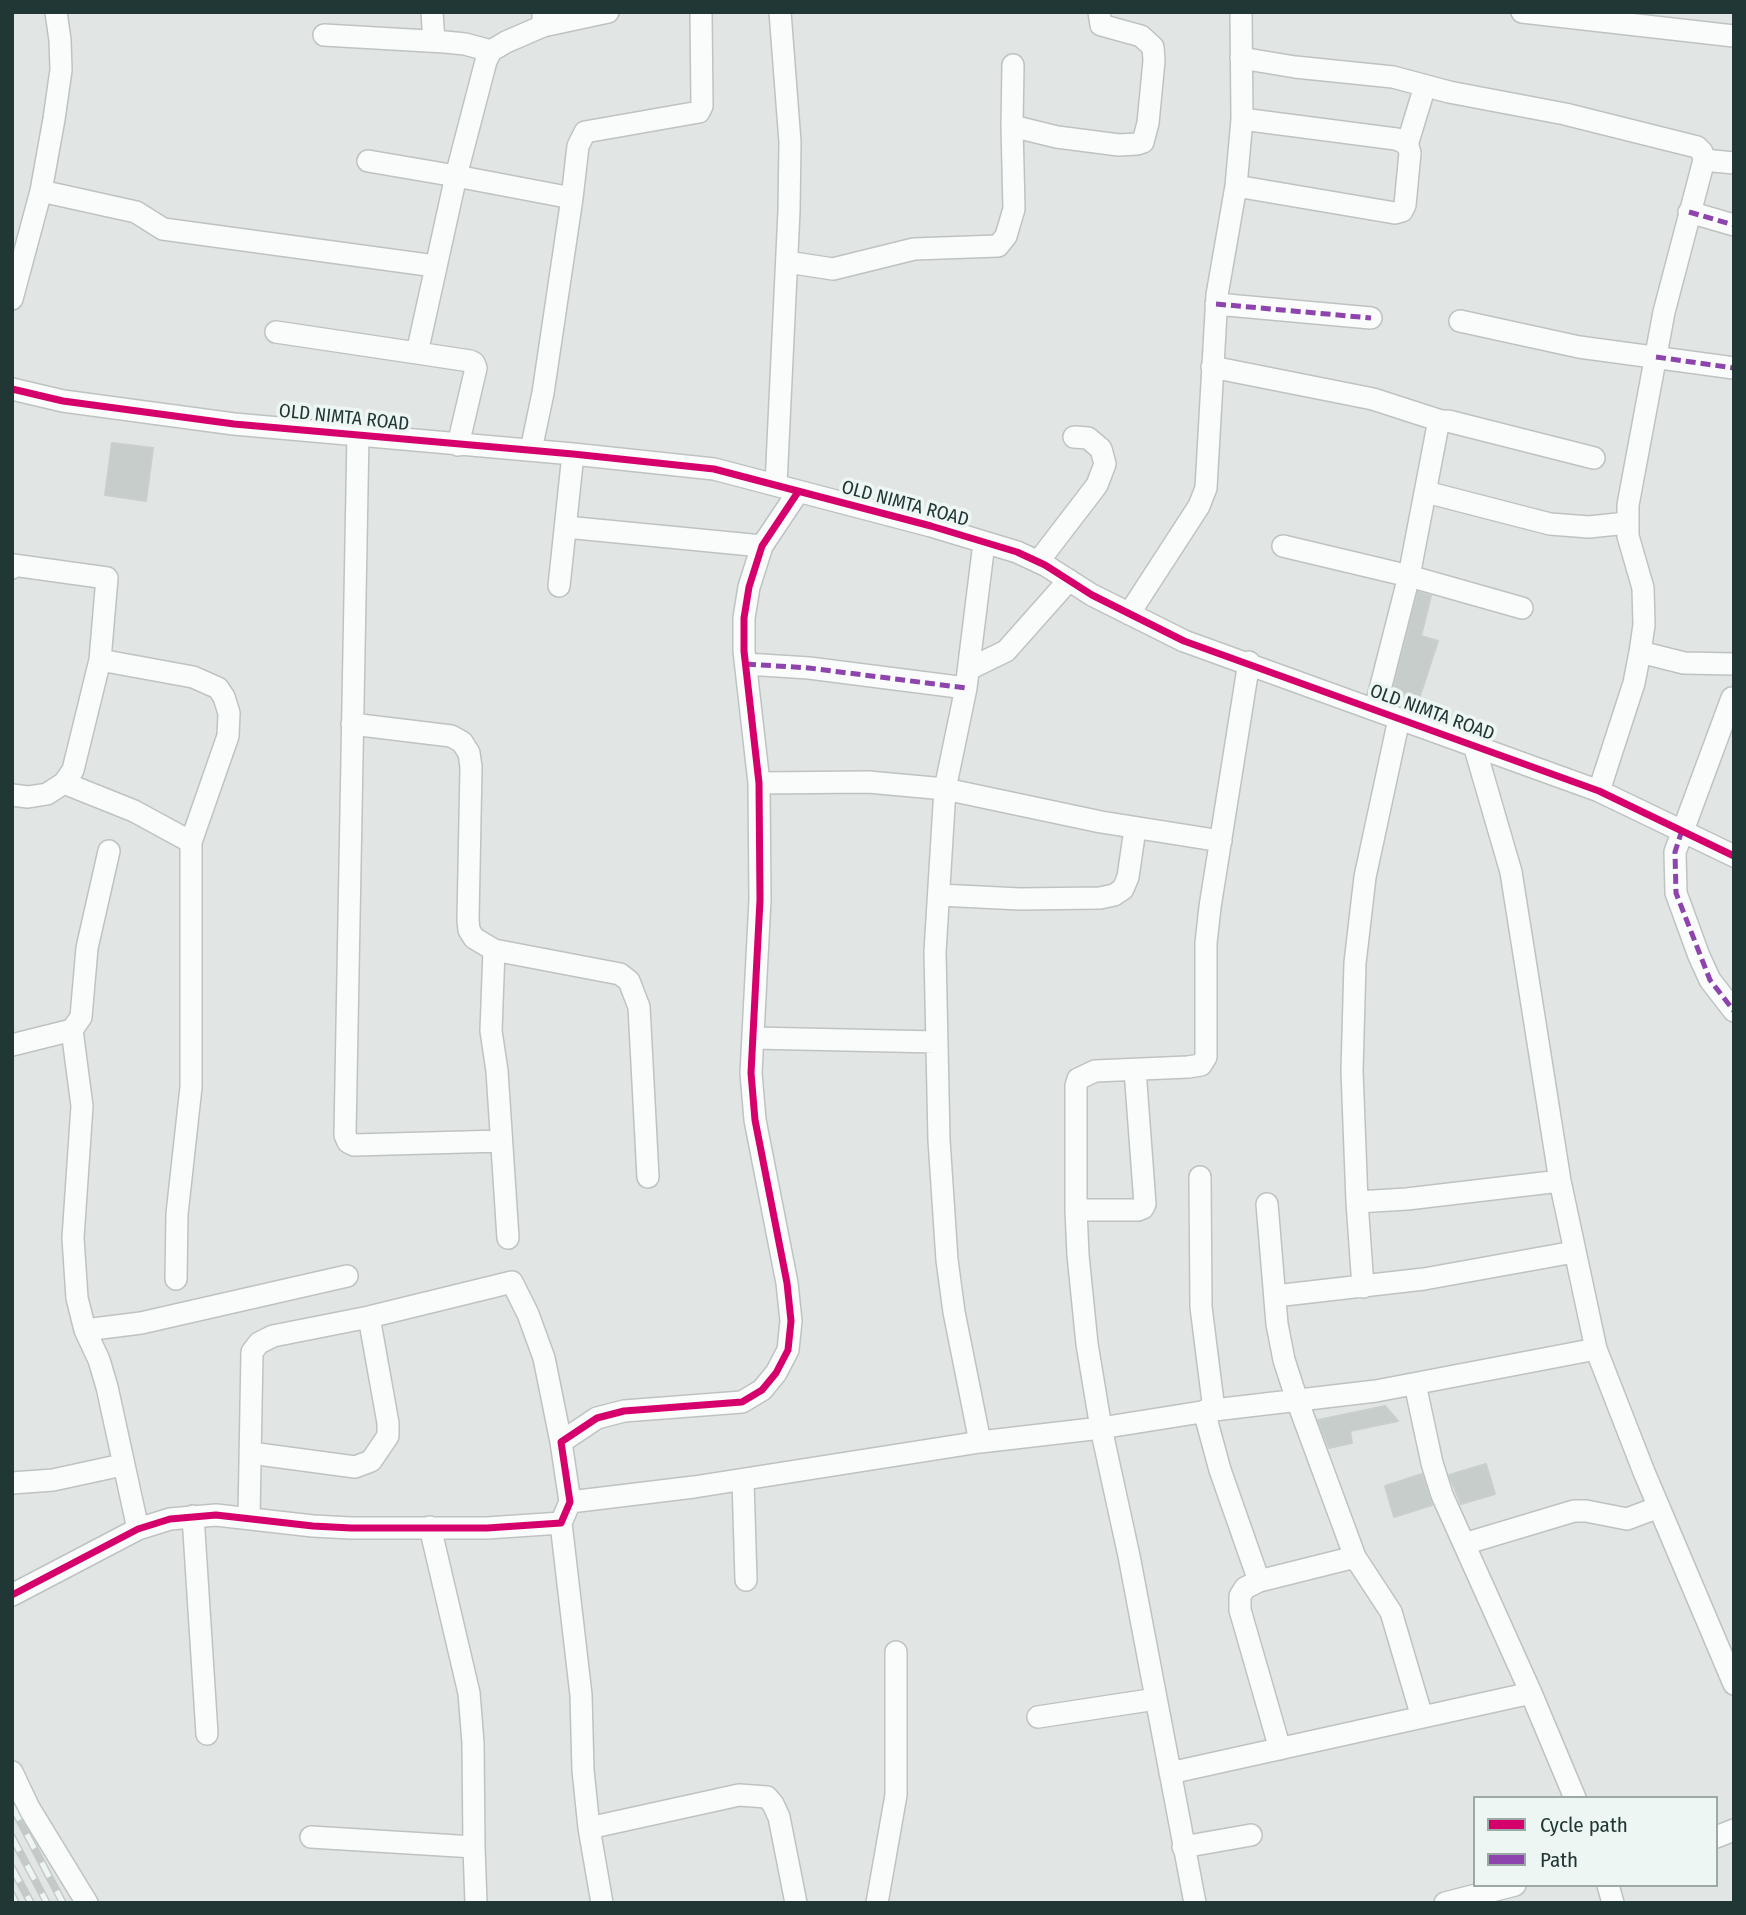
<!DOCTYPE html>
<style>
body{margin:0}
#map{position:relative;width:1746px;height:1915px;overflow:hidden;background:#e1e6e5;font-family:"Fira Sans Condensed",sans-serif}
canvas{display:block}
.frame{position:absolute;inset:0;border:14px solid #203735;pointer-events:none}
.legend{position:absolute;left:1473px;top:1796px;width:245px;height:91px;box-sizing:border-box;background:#eef6f3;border:2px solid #9caaa7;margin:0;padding:9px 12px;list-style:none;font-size:21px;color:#203735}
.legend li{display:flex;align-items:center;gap:14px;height:35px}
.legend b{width:35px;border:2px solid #9caaa7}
</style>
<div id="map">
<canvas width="1746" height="1915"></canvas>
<div class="frame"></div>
<ul class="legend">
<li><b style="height:9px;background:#d6006c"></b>Cycle path</li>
<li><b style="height:9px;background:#8e44ad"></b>Path</li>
</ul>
</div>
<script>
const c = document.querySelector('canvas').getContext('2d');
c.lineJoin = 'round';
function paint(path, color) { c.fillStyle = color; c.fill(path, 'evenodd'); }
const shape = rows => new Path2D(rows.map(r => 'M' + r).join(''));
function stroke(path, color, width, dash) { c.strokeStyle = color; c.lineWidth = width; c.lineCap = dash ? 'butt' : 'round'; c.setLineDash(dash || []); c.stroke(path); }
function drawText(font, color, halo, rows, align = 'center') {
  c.font = font + ' "Fira Sans Condensed",sans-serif'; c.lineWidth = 7; c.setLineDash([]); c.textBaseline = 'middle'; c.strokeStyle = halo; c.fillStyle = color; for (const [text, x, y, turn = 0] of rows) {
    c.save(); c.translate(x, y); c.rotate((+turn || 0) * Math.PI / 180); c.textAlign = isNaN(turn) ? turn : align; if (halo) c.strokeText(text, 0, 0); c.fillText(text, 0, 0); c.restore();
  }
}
const building = shape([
 [112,443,153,448,146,501,105,495,112,443],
 [1418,592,1431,596,1421,636,1438,641,1418,702,1392,694,1418,592],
 [1385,1406,1398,1421,1350,1431,1352,1443,1329,1448,1318,1420,1385,1406],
 [1486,1464,1495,1494,1461,1504,1449,1475,1486,1464],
 [1422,1474,1432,1505,1394,1517,1385,1486,1422,1474]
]);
paint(building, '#c7cdcb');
stroke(building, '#c9cfce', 2);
const minor = shape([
 [432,12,434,41],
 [1522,12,1734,36],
 [543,26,608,12],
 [324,35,445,42,465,44,491,51],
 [1241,58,1295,67,1393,77,1449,92,1565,114,1697,147,1702,152,1704,160,1664,312,1628,505,1628,536,1643,588,1644,625,1640,652,1634,683,1599,791],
 [1012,126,1057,137,1119,145,1137,144,1143,142,1148,123,1154,61,1153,47,1141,36,1101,25,1099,12],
 [1407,145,1425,86],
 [1704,160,1734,163],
 [368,161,456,176,417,353,470,361,474,363,476,368,458,445],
 [1236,186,1395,213,1402,211,1405,205,1410,153,1408,146,1403,142,1396,139,1242,119],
 [41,191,136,212,163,229,435,266],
 [572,198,578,146,585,132,699,112,702,106,701,12],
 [1689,212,1734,225],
 [787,262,833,269,914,249,998,246,1006,236,1014,209,1012,126,1013,65],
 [12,299,41,191,54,119,61,70,60,40,56,12],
 [1216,304,1371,318],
 [1460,321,1579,347,1734,368],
 [276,332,417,353],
 [1212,367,1373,399,1441,421],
 [12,389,63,401,234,424,573,454,714,469,931,526,1017,552,1045,565,1092,595,1184,641,1599,791,1734,856],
 [358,435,345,1135,348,1142,354,1145,501,1141],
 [531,450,543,393,572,198,456,176,486,61,491,51,506,42,543,26,543,12],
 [776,485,789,211,790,142,780,12],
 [1426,492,1550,524,1589,527,1627,523],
 [576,528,762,546],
 [1283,546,1409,576,1522,608],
 [1038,562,1097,485,1105,464,1101,449,1088,438,1074,437],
 [12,568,13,565,107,578,100,660,73,770,64,783,47,794,28,797,12,795],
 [559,586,573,454],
 [1129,614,1199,506,1206,488,1217,295,1236,186,1242,119,1241,12],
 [1640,652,1684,663,1734,664],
 [100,660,193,677,218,688,224,697,229,713,228,736,191,842,191,1087,177,1214,176,1279],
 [746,664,809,668,966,688],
 [969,669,1006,651,1069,580],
 [1732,698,1675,852,1676,893,1699,956,1710,980,1734,1011],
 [1375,709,1409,576,1438,425,1441,421,1448,421,1594,458],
 [352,724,451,736,462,742,469,753,471,767,468,920,469,930,474,938,494,950,620,974,629,981,639,1007,648,1177],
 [1474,745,1511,872,1560,1181,1596,1349,1644,1472,1734,1684],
 [64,783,134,811,191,842],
 [759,783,868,782,945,789,1101,822,1221,841],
 [939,895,1020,899,1100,898,1114,895,1123,889,1128,877,1135,829],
 [494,950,491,1031,497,1071,508,1238],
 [72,1030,81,1017,87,948,109,851],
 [754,1038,937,1042],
 [12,1045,72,1030,82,1106,73,1238,77,1298,85,1330,99,1360,107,1387,138,1529],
 [1200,1177,1201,1307,1214,1410],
 [1357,1202,1407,1199,1560,1181],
 [1076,1210,1138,1210,1143,1208,1145,1204,1135,1070],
 [1363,1287,1357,1202,1352,1071,1355,963,1365,877,1399,719],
 [1275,1296,1424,1279,1574,1252],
 [369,1317,512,1282,528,1314,544,1358,561,1442],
 [85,1330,141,1323,347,1276],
 [1415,1384,1432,1463,1442,1495,1531,1693,1575,1798],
 [1204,1411,1220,1470,1259,1581,1355,1557,1297,1400,1284,1360,1277,1324,1267,1204],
 [980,1442,954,1312,947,1260,939,1140,935,952,945,789,966,688,984,543],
 [743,1480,746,1580],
 [12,1483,53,1480,122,1465],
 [570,1502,694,1487,980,1442,1101,1428,1214,1410,1376,1391,1596,1349],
 [193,1516,207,1734],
 [249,1517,252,1352,259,1343,273,1336,369,1317,388,1423,388,1436,371,1461,355,1467,251,1453],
 [561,1523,581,1695,583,1770,589,1828,602,1903],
 [430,1527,469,1693,473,1743,474,1847],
 [1464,1544,1574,1511,1586,1511,1627,1519,1659,1507],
 [1355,1557,1391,1612,1422,1717],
 [1259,1581,1245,1588,1240,1596,1240,1610,1280,1749],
 [12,1595,138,1529,170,1519,216,1515,313,1526,351,1528,487,1528,561,1523,570,1502,561,1442,597,1418,624,1411,742,1402,762,1390,776,1373,788,1350,791,1321,787,1283,755,1120,751,1073,760,900,759,783,744,651,744,618,749,587,762,546,798,492],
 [1038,1717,1156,1699],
 [12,1772,29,1808,87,1903],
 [1170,1773,1531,1693],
 [589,1828,739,1795,767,1797,773,1804,779,1817,796,1903],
 [311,1837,474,1847,476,1903],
 [1716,1837,1734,1830],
 [1183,1847,1251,1835],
 [1608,1885,1613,1903],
 [877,1903,896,1795,896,1652],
 [1195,1903,1129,1556,1101,1428,1087,1344,1078,1255,1076,1210,1076,1086,1078,1079,1095,1071,1188,1067,1201,1065,1206,1057,1206,943,1210,907,1249,662],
 [1445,1903,1515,1885]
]);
stroke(minor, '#bec3c2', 24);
stroke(minor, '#fafbfb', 21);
const rail = shape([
 [12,1806,63,1903],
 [12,1837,47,1903],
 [12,1868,31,1903],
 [12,1895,16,1903]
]);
stroke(rail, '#c5c9c8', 8);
stroke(rail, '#eef6f3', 5, [16]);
stroke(shape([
 [1689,212,1734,225],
 [1216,304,1371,318],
 [1656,357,1734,368],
 [746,664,809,668,966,688],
 [1682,830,1675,852,1676,893,1710,980,1734,1011]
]), '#8e44ad', 5, [10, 5]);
stroke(shape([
 [12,389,63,401,234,424,573,454,714,469,931,526,1017,552,1045,565,1092,595,1184,641,1599,791,1734,856],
 [12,1595,138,1529,170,1519,216,1515,313,1526,351,1528,487,1528,561,1523,570,1502,561,1442,597,1418,624,1411,742,1402,762,1390,776,1373,788,1350,791,1321,787,1283,755,1120,751,1073,760,900,759,783,744,651,744,618,749,587,762,546,798,492]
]), '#d6006c', 7);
drawText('19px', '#203735', '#eef6f3', [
 ["OLD NIMTA ROAD",344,418,6],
 ["OLD NIMTA ROAD",905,504,15],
 ["OLD NIMTA ROAD",1432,713,20]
]);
</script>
